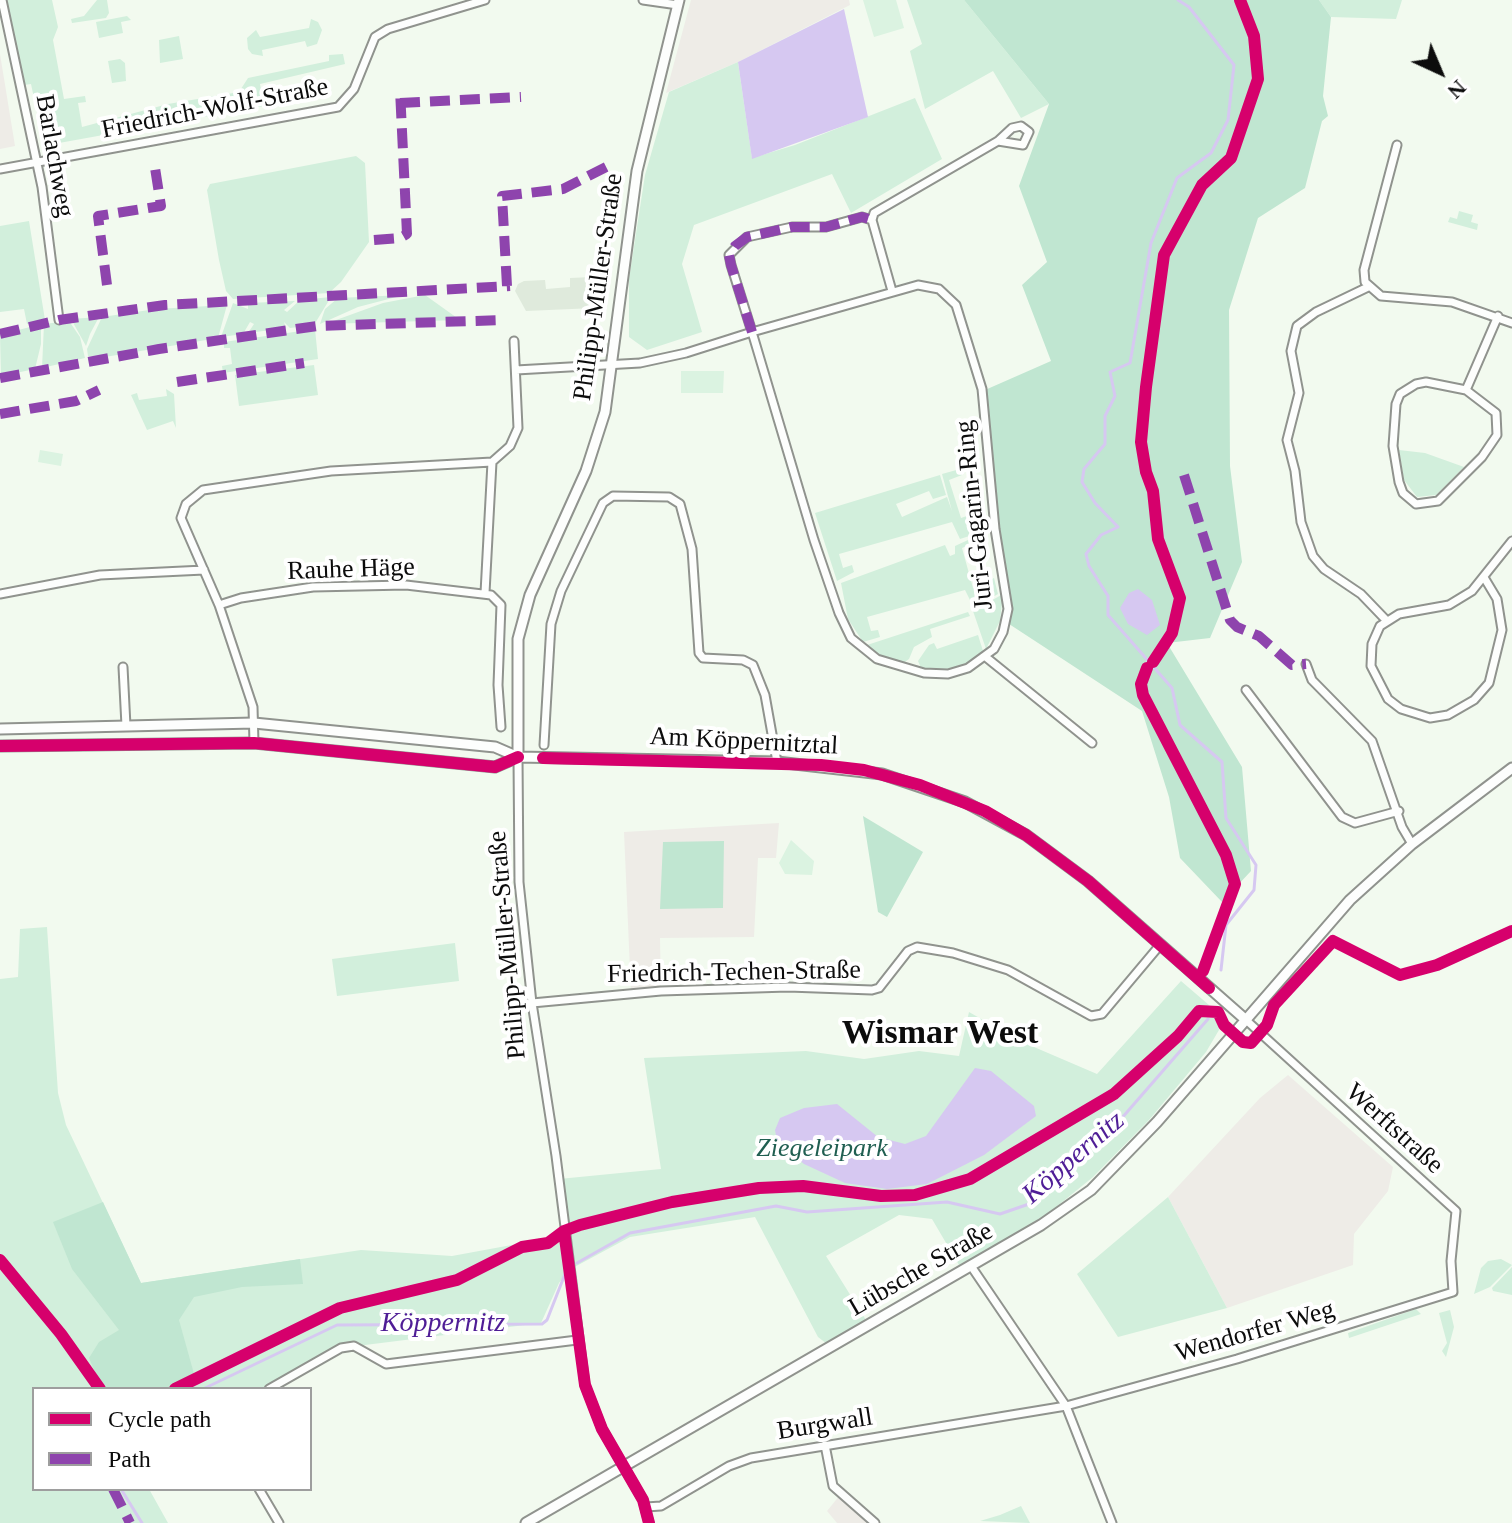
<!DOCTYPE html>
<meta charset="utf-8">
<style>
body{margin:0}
#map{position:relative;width:1512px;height:1523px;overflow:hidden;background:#f2faef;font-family:"Times New Roman",serif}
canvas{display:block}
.legend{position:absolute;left:32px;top:1387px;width:280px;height:104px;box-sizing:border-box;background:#fff;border:2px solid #9e9e9e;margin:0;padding:10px 14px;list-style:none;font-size:24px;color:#0c0c0c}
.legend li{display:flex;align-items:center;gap:16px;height:40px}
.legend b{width:40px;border:2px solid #9e9e9e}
.north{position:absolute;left:1400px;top:32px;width:80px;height:80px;-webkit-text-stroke:6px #fff;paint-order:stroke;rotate:136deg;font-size:22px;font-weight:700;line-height:32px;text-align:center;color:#0c0c0c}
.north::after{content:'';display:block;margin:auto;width:28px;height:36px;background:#0c0c0c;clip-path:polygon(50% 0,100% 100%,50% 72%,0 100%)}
</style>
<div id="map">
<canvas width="1512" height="1523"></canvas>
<ul class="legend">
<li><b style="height:10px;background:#d6006c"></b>Cycle path</li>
<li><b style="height:10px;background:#8e44ad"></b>Path</li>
</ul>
<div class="north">N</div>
</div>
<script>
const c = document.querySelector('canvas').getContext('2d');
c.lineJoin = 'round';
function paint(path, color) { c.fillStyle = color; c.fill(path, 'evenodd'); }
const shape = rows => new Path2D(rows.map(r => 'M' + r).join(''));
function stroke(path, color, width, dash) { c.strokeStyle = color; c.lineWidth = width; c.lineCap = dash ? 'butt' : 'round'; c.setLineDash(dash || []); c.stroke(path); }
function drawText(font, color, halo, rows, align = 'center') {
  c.font = font + ' "Times New Roman",serif'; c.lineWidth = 8; c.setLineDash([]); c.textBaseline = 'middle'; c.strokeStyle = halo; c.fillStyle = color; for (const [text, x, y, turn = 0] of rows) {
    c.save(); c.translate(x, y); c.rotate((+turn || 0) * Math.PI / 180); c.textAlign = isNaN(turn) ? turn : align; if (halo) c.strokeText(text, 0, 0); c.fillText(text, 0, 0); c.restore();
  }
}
paint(shape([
 [691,0,849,0,850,5,738,62,666,93],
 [0,54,15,146,0,149],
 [779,823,776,858,758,858,754,937,660,938,661,991,631,993,624,832],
 [1288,1075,1393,1167,1388,1191,1354,1234,1353,1265,1227,1308,1168,1197,1260,1098],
 [840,1495,875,1523,837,1523,827,1511]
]), '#eeece7');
paint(shape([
 [7,0,52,0,58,27,53,40,64,99,85,96,86,102,78,103,82,127,168,104,239,92,248,78,329,61,329,55,343,54,345,64,260,84,264,106,59,143,60,149,49,151,43,141,31,84,24,85],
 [97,0,107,0,109,13,106,18,72,23,71,19,84,16],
 [907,0,964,0,1049,104,1021,118,993,71,925,109,910,51,922,44],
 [1319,0,1402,0,1396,19,1331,17],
 [127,16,131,20,121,22,123,33,99,38,96,22],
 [311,19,318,22,322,30,317,44,307,47,305,41,262,50,263,56,252,54,248,49,247,38,256,30,260,37,309,28],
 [179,36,183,59,160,63,159,40],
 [120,59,125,63,126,81,112,83,108,61],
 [738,62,752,158,795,145,915,98,942,159,851,213,832,174,694,225,682,264,702,332,647,350,629,337,629,279,645,175,669,92],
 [356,156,365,163,369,242,341,282,329,293,233,299,226,291,219,260,207,190,210,184],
 [1459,211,1473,215,1471,222,1478,224,1477,230,1448,222,1450,217,1457,219],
 [29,221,45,320,27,324,24,309,0,312,0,226],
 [404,295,358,307,320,324,325,309,338,298],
 [425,295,460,320,325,324,383,303],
 [331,297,314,325,290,328,284,322,286,328,248,333,254,324,250,322,243,334,221,337,233,303,248,309,248,303,295,301,284,310,287,312,300,300],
 [227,305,218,338,105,357,88,356,87,349,102,317,156,309],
 [99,317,90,334,86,346,71,319],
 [69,321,80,337,85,358,42,368,44,324],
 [41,324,41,344,35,369,1,376,0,335],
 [315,329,318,359,223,373,222,366,232,364,230,348,224,348,224,342],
 [314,365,318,395,239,406,235,375],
 [166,389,174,394,176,428,173,421,147,430,131,395,137,393,139,400,167,396],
 [1399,450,1425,453,1464,467,1436,495,1417,497,1404,480],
 [960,469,962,475,949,480,961,518,981,511,985,531,960,539,952,522,839,554,843,568,852,565,854,572,837,581,815,513,940,475,946,495,933,499,929,491,896,504,902,517,947,497,952,511,942,474],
 [968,540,969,545,962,548,973,588,994,578,998,594,974,608,965,590,867,617,871,631,878,630,880,637,863,642,848,619,841,583,945,545,950,556,955,554,955,546],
 [1003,594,1000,621,986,649,973,611],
 [968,612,970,616,930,629,932,637,914,647,909,659,902,664,880,657,864,646],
 [978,635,983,651,964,665,945,671,921,668,918,661,929,645,934,643,937,649],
 [47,927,58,1093,66,1125,141,1283,361,1250,452,1256,555,1237,564,1230,559,1179,661,1169,644,1058,806,1051,864,1059,919,1051,959,1056,969,1012,1020,1041,1097,1074,1181,981,1209,1005,1217,1016,1219,1030,1206,1052,1149,1120,1093,1177,1050,1212,998,1245,959,1265,932,1219,899,1215,826,1256,869,1325,831,1347,818,1337,755,1217,630,1237,569,1270,559,1283,541,1323,341,1348,269,1389,102,1389,97,1377,92,1381,96,1389,34,1389,34,1489,149,1489,168,1523,0,1523,0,979,18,977,20,929],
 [455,943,459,981,337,996,332,959],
 [1168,1197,1227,1308,1118,1337,1077,1274],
 [1501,1259,1512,1265,1490,1287,1474,1294,1481,1268,1488,1261],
 [1512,1267,1512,1295,1493,1291,1492,1288],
 [1416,1309,1421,1314,1349,1338,1348,1333],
 [1450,1310,1454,1327,1446,1357,1442,1351,1447,1343,1439,1313],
 [1021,1506,1030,1523,980,1521,1000,1515]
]), '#d2efdc');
paint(shape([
 [964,0,1319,0,1331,17,1323,96,1328,116,1322,121,1305,188,1258,218,1229,310,1230,466,1242,562,1210,638,1167,643,1242,767,1251,871,1222,902,1180,858,1169,797,1142,711,1006,622,985,390,1051,361,1022,285,1047,262,1019,186,1049,104],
 [863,816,923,852,887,917,878,912],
 [724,841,723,908,660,909,663,842],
 [103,1202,141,1283,300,1259,303,1284,242,1287,194,1297,179,1320,196,1381,175,1389,102,1389,89,1358,99,1342,119,1330,72,1269,53,1222]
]), '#c0e6d1');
paint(shape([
 [863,0,896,0,904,28,874,37],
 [681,371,724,371,723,393,681,393],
 [40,450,63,454,61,466,38,462],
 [791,840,814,861,812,875,785,874,779,863]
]), '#dbf3e1');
paint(shape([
 [592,277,595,308,526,311,515,291,518,284,524,281,545,280,546,289,570,287,570,278]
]), '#dfeadc');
paint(shape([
 [844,9,868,117,752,159,738,62],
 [1138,589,1152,600,1160,625,1147,635,1128,624,1120,608,1129,593],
 [975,1068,991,1071,1034,1106,1036,1116,984,1155,927,1184,887,1189,845,1183,804,1164,777,1141,775,1130,780,1118,804,1108,837,1104,878,1137,905,1144,926,1136]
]), '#d6c8f1');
stroke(shape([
 [1178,0,1189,7,1234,65,1228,120,1211,153,1177,178,1151,243,1130,363,1110,372,1115,396,1105,416,1105,444,1084,469,1082,482,1095,503,1118,527,1101,535,1086,554,1089,566,1108,596,1108,615,1172,688,1180,725,1222,762,1226,818,1256,865,1254,890,1226,925,1221,970],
 [577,1263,630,1233,776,1206,807,1212,947,1202,1000,1214,1029,1204,1121,1119,1208,1019],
 [203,1389,337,1325,542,1324,547,1320,567,1269],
 [121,1489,142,1523]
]), '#d6c8f1', 3);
const minor = shape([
 [2,0,42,187,59,320],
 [643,0,678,5],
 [1397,145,1364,270,1365,282,1381,296,1452,302,1512,323],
 [0,169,338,107,354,89,375,37,388,29,485,0],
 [1368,287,1316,312,1297,326,1291,351,1299,393,1287,440,1295,471,1301,522,1313,556,1324,569,1361,594,1386,620],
 [892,291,872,220,874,213,998,141,1012,128,1021,126,1029,132,1023,145,998,141],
 [516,370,640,363,686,353,752,332,814,540,839,613,851,638,877,659,924,673,948,674,968,668,994,649,1003,632,1008,609,995,529,982,389,956,305,939,289,918,285,752,332,731,265,729,255,747,237,792,227,826,227,862,217,872,220],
 [1466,390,1496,413,1497,435,1482,457,1438,501,1416,504,1403,493,1399,482,1393,446,1396,404,1400,394,1416,384,1426,382,1466,390,1498,316],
 [1485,579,1497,599,1502,630,1489,683,1474,700,1448,715,1430,718,1401,709,1388,699,1371,666,1372,644,1380,626,1399,614,1449,605,1472,591,1512,541],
 [485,593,492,462],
 [0,594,100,575,204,570],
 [219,605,241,598,313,587,406,585,491,595,501,605,498,685,501,727],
 [987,658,1092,743],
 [1306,664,1312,680,1372,741,1402,827,1412,844],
 [123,667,126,726],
 [1246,690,1342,817,1355,823,1399,811],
 [254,743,253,707,219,605,181,518,186,504,203,490,331,471,492,462,510,446,518,428,514,341],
 [544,745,551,624,561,591,603,503,613,496,669,497,680,504,692,549,699,653,703,658,743,660,753,665,765,695,777,762],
 [518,757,519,882,532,1003,556,1156,585,1385,602,1429,643,1500,649,1523],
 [532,1003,661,991,788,987,872,990,879,988,908,951,917,947,953,953,1008,970,1091,1016,1102,1014,1160,945],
 [971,1266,1066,1406,1112,1523],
 [269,1389,341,1348,354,1346,386,1364,577,1340],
 [825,1445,833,1486,875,1523],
 [259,1489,279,1523],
 [646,1507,661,1506,729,1466,751,1458,1066,1406,1237,1359,1453,1292,1451,1261,1456,1211,1246,1020]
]);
const tertiary = shape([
 [0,729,254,723,495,747,518,757,777,762,882,774,965,802,1026,835,1088,881,1246,1020],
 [0,746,254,743,495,767,518,757],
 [518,757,518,639,530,595,586,471,605,412,637,171,679,0],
 [526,1523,1041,1225,1091,1190,1157,1122,1350,900,1412,844,1512,768]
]);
stroke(minor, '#90938e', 11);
stroke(tertiary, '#90938e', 13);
stroke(minor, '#fdfefd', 7);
stroke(tertiary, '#fdfefd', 9);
stroke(shape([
 [400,103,521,97],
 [374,240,400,238,407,234,400,90],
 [107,285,98,216,161,206,155,168],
 [507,286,502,196,563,189,608,166],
 [752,332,731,265,729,255,735,246,747,237,792,227,826,227,862,217,872,220],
 [0,334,59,320,165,305,510,286],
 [0,378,159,349,317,326,504,320],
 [177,382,304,363],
 [0,414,76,401,99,390],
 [1184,475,1230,620,1237,627,1259,636,1292,665,1306,664],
 [113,1489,130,1523]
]), '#8e44ad', 10, [20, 10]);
stroke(shape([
 [1153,662,1172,633,1180,598,1158,539,1153,491,1146,472,1141,442,1146,387,1164,255,1202,185,1231,158,1258,79,1254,36,1240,0],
 [1147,668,1141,684,1143,695,1226,855,1235,884,1203,971],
 [0,746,254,743,495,767,518,757],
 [543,758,821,765,864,770,920,785,985,811,1026,835,1088,881,1209,988],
 [1218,1012,1224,1025,1243,1042,1251,1043,1267,1025,1274,1005,1333,941,1400,975,1437,965,1512,931],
 [564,1231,585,1385,602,1429,643,1500,649,1523],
 [0,1260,61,1334,100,1389],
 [175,1389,340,1308,457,1280,522,1247,548,1243,564,1231,580,1225,672,1202,759,1188,803,1186,881,1196,915,1195,970,1179,1114,1094,1178,1036,1199,1011,1218,1012]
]), '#d6006c', 12);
drawText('26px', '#0c0c0c', '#fff', [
 ["Friedrich-Wolf-Straße",215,109,-11],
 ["Barlachweg",54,156,80],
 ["Philipp-Müller-Straße",599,287,-82],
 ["Juri-Gagarin-Ring",975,515,-96],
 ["Rauhe Häge",351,570,-2],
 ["Am Köppernitztal",744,742,3],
 ["Philipp-Müller-Straße",508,945,-95],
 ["Friedrich-Techen-Straße",734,973,-1],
 ["Werftstraße",1394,1129,42],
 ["Lübsche Straße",921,1270,-30],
 ["Wendorfer Weg",1255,1332,-16],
 ["Burgwall",825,1425,-9]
]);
drawText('italic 26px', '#205f51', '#fff', [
 ["Ziegeleipark",822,1149]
]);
drawText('italic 28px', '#4f1d96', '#fff', [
 ["Köppernitz",1074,1158,-41],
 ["Köppernitz",443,1324]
]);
drawText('bold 34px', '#0c0c0c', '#fff', [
 ["Wismar West",940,1034]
]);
</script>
